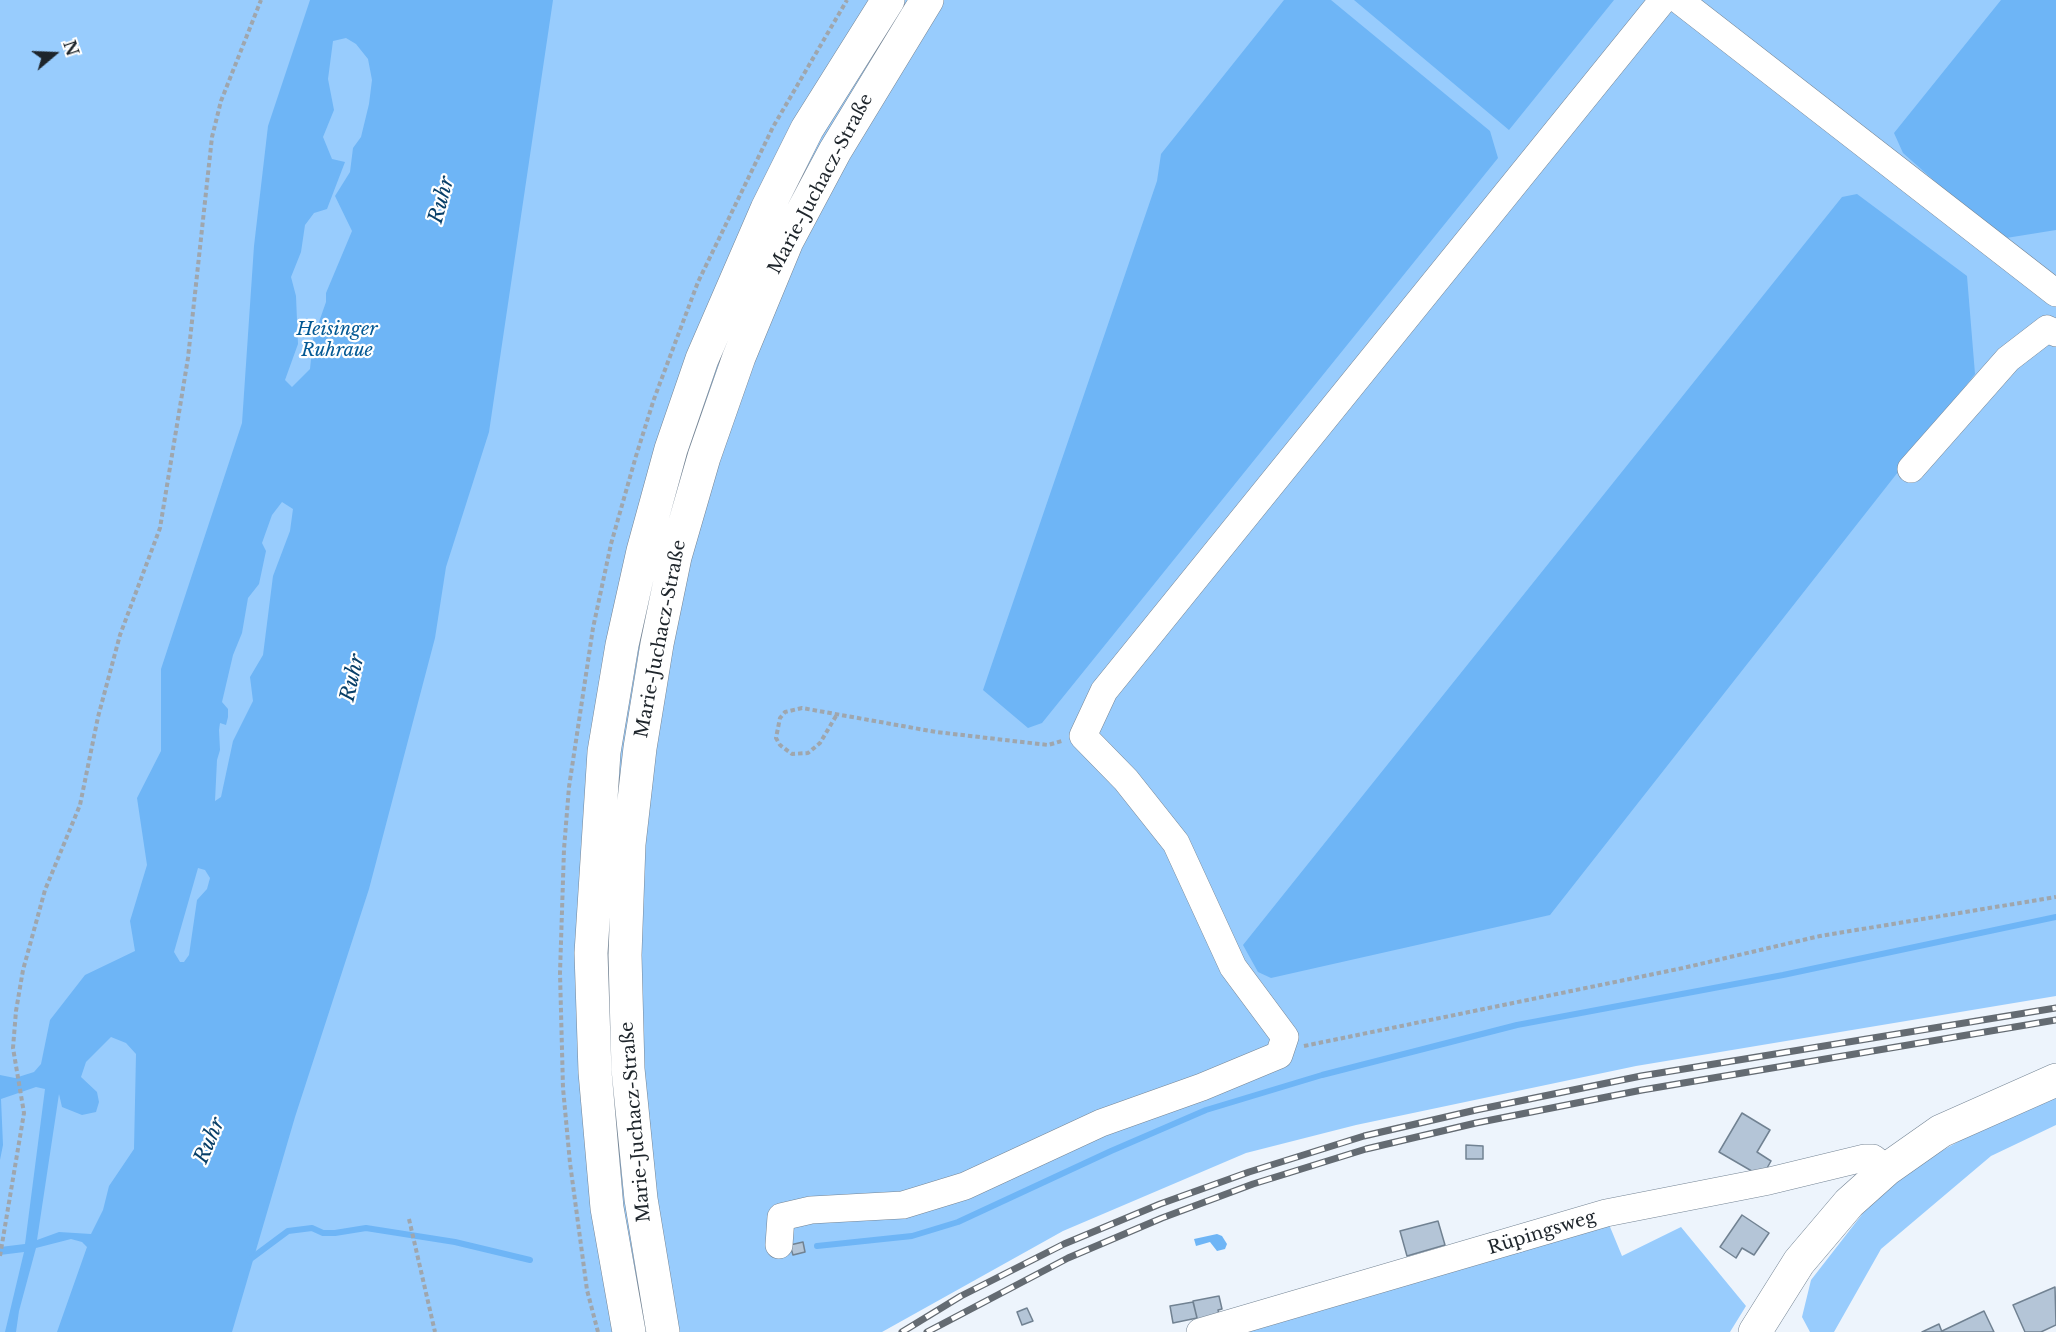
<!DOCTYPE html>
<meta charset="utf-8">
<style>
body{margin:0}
#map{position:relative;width:2056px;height:1332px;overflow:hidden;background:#edf4fc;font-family:"Libre Baskerville",serif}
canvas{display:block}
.north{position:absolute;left:24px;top:24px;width:60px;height:60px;-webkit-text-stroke:4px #fff;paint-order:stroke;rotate:71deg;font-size:16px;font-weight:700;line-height:24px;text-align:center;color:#1e252b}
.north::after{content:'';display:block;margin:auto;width:21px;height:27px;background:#1e252b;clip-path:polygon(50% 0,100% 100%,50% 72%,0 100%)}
</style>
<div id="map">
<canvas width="2056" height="1332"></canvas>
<div class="north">N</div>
</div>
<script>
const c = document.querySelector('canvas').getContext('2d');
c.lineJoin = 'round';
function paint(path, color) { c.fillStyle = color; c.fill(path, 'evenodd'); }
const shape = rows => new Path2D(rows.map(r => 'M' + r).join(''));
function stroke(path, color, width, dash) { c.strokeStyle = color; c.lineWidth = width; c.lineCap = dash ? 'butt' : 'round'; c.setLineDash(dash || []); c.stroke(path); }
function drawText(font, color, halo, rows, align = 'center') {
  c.font = font + ' "Libre Baskerville",serif'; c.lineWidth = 4.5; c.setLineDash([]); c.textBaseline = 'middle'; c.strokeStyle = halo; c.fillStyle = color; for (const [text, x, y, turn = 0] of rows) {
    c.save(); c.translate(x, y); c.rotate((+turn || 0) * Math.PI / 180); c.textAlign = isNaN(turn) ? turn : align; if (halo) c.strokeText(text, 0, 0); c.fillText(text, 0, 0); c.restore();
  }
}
paint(shape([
 [0,0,2056,0,2056,996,1636,1066,1356,1125,1246,1153,1063,1231,882,1332,0,1332],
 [2056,1098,2056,1125,1991,1156,1881,1249,1834,1332,1810,1332,1802,1317,1811,1280,1888,1181,2004,1116],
 [1608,1222,1622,1256,1681,1227,1746,1306,1730,1332,1216,1332]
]), '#98ccfd');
paint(shape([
 [310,0,553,0,489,432,446,567,435,638,369,889,295,1117,232,1332,57,1332,87,1247,82,1242,71,1239,36,1248,19,1311,16,1332,5,1332,24,1252,0,1255,0,1247,25,1244,45,1089,36,1087,1,1099,3,1145,0,1160,0,1075,15,1078,34,1072,41,1064,50,1020,85,975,135,951,130,921,147,865,137,798,161,751,161,669,242,423,254,246,268,126],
 [346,38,356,44,368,59,372,80,369,104,361,137,353,148,350,172,335,196,352,231,326,293,326,302,313,339,310,369,292,387,285,380,298,344,296,296,291,277,301,252,305,225,314,213,327,209,345,162,332,159,323,137,334,110,328,79,333,41],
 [282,502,293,509,290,531,273,576,263,655,250,677,253,701,233,741,221,797,215,801,217,760,220,750,219,730,220,723,226,725,228,717,228,709,222,702,233,655,242,633,248,598,259,584,266,551,262,543,272,515],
 [198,868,205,870,210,878,207,889,197,900,189,955,184,962,180,962,174,952],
 [111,1037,126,1043,136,1054,134,1149,109,1186,103,1210,91,1234,59,1232,37,1240,59,1094,62,1107,82,1115,96,1112,99,1102,97,1092,81,1077,86,1062],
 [1284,0,1331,0,1490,131,1498,158,1042,723,1028,728,983,690,1157,181,1161,154],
 [1354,0,1614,0,1509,130],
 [2001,0,2056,0,2056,230,2000,239,1903,153,1894,133],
 [1857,194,1967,276,1975,374,1550,915,1271,978,1258,972,1243,945,1842,197],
 [1217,1234,1222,1236,1227,1244,1225,1249,1217,1251,1210,1242,1196,1246,1194,1239]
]), '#6eb5f6');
stroke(shape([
 [817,1246,912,1236,958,1222,1111,1151,1206,1110,1322,1075,1517,1025,1783,975,2056,917],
 [249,1260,288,1231,312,1228,323,1233,335,1233,366,1228,455,1242,530,1260]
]), '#6eb5f6', 6);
const building = shape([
 [1742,1113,1770,1130,1757,1152,1771,1161,1762,1177,1719,1152,1742,1113],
 [1466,1145,1483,1146,1483,1159,1466,1159,1466,1145],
 [1742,1215,1769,1233,1754,1255,1742,1248,1736,1258,1720,1247,1742,1215],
 [1438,1221,1445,1245,1407,1256,1400,1231,1438,1221],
 [803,1242,805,1252,793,1255,790,1245,803,1242],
 [2055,1287,2056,1325,2041,1332,2025,1332,2013,1305,2055,1287],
 [1219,1296,1222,1309,1218,1310,1220,1318,1198,1322,1193,1301,1219,1296],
 [1193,1302,1197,1318,1173,1323,1170,1306,1193,1302],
 [1027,1308,1033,1321,1022,1325,1017,1312,1027,1308],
 [1984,1311,1994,1332,1942,1332,1942,1331,1984,1311],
 [1939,1324,1942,1332,1922,1332,1939,1324]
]);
paint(building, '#b4c5d7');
stroke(building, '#718292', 1.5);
const minor = shape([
 [1679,0,2056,293],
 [1911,469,2008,359,2047,329,2056,333],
 [779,1245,781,1217,811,1210,903,1205,965,1186,1101,1123,1202,1087,1279,1055,1285,1037,1233,967,1176,843,1126,780,1083,736,1104,691,1663,0],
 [1200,1332,1606,1213,1769,1181,1864,1158,1873,1158,1887,1169]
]);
const major = shape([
 [629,1332,607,1208,595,1072,591,953,604,752,622,645,643,551,671,449,702,359,767,209,807,129,888,0],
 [663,1332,641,1199,628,1069,625,955,629,844,640,748,657,644,675,557,704,457,739,357,787,241,835,151,927,0],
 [1755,1332,1799,1262,1849,1203,1887,1169,1941,1131,2056,1080]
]);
stroke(minor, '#758595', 28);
stroke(major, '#758595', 34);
stroke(shape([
 [836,716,820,743,808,753,792,754,780,745,776,738,780,718,785,712,802,708,936,732,1048,745,1062,741],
 [1304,1046,1683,968,1820,936,2056,897],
 [409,1219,435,1332],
 [0,1256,24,1113,13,1048,16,1011,23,970,45,890,80,805,98,717,120,635,160,528,188,358,212,137,221,101,261,0],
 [598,1332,587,1290,570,1163,563,1088,560,973,564,849,569,787,593,628,611,544,636,456,654,399,698,282,773,127,847,0]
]), '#9fa6ad', 4, [4.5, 3]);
stroke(minor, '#fff', 27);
stroke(major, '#fff', 33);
const rail = shape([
 [902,1332,961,1296,1064,1244,1160,1204,1249,1172,1364,1136,1476,1110,1641,1076,2056,1008],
 [927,1332,1068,1258,1162,1218,1253,1184,1366,1149,1476,1123,1642,1090,2056,1020]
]);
stroke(rail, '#646b72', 7);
stroke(rail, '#fff', 4.5, [14]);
drawText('18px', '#1e252b', '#fff', [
 ["Marie-Juchacz-Straße",821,184,-62],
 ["Marie-Juchacz-Straße",661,639,-79],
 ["Marie-Juchacz-Straße",636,1122,-95],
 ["Rüpingsweg",1542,1233,-17]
]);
drawText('italic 18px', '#045994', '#fff', [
 ["Heisinger",337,330],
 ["Ruhraue",337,351]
]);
drawText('italic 20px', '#083f68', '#fff', [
 ["Ruhr",442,200,-75],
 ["Ruhr",353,678,-77],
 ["Ruhr",210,1141,-67]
]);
</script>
